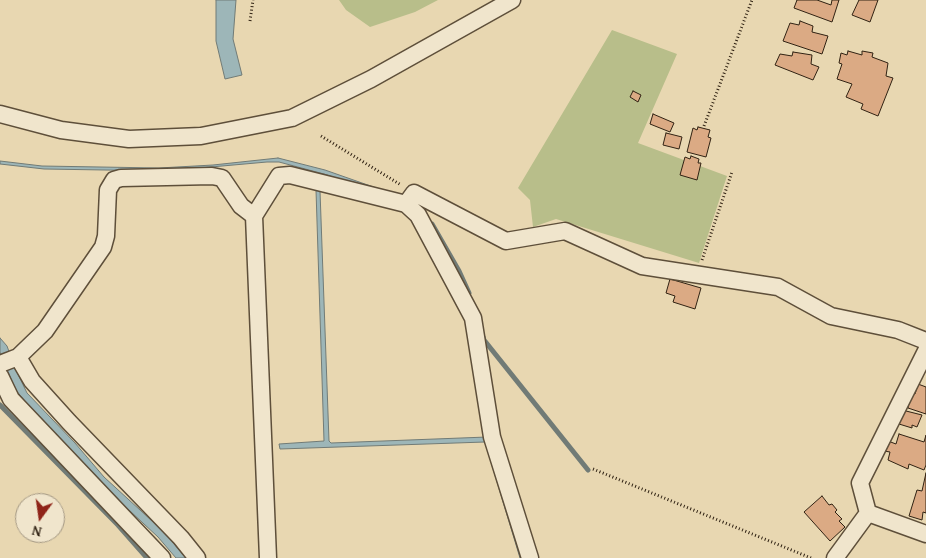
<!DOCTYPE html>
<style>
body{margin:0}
#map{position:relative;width:926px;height:558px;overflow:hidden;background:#e8d7b1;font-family:"Gentium Book Plus",serif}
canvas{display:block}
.north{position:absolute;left:15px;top:493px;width:50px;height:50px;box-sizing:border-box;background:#f0e5cc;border:1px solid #a39782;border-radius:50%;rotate:194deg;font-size:14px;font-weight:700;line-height:20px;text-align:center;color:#302213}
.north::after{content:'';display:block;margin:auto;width:18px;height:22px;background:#8f2418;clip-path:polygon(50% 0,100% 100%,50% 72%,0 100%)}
</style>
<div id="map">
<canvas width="926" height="558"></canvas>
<div class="north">N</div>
</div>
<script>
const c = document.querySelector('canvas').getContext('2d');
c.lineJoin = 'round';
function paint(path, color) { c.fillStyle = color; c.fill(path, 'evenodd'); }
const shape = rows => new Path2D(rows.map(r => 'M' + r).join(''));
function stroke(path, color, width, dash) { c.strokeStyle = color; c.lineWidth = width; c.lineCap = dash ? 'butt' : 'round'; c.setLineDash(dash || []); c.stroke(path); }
paint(shape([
 [339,0,438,0,415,12,370,27,346,10],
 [612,30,677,54,638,143,727,176,699,263,556,219,533,227,530,200,518,188]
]), '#b8be8a');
const water = shape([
 [216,0,236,0,233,39,242,75,225,79,216,41,216,0],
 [278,158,325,170,382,190,382,193,324,174,279,162,267,162,166,171,44,169,0,164,0,161,42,166,159,168,213,165,278,158],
 [316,190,320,191,329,441,331,443,487,437,523,558,520,558,485,442,280,449,279,444,324,441,316,190],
 [0,338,7,346,15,368,27,393,75,443,104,477,164,532,186,558,176,558,158,537,101,484,24,400,15,389,0,352,0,338]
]);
paint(water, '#9db6b8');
stroke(water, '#717b76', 1);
stroke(shape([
 [432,224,459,271,469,293],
 [483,337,484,340,588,470],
 [0,405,118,525,147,558]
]), '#717b76', 5);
const building = shape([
 [797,0,817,0,831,5,832,0,839,0,832,22,794,8,797,0],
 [859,0,878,0,870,22,852,15,859,0],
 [800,21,813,26,812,32,828,36,822,54,783,41,790,23,799,25,800,21],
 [848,51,862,55,862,51,873,53,872,57,888,63,886,76,893,78,878,116,861,109,863,104,846,97,852,84,837,79,842,64,839,63,841,53,847,55,848,51],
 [793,52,812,55,811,64,819,67,813,80,775,65,780,54,792,56,793,52],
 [633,91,641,95,638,102,630,97,633,91],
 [653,114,674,123,670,132,650,124,653,114],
 [698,127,710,130,708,137,711,138,706,157,687,152,693,128,697,130,698,127],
 [666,133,682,137,679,149,663,145,666,133],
 [691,156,699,159,698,163,701,163,697,180,680,175,685,157,690,159,691,156],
 [670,279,701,288,695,309,673,302,675,296,666,293,670,279],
 [918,384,926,387,926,414,908,408,911,393,915,394,918,384],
 [902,410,922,415,917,427,912,425,912,428,899,424,902,410],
 [899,434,924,442,926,435,926,465,924,470,909,464,908,469,888,460,890,452,884,451,888,441,896,444,899,434],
 [926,473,926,513,923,512,922,520,909,516,917,490,922,491,926,473],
 [822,496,829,505,832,504,837,510,835,512,842,519,839,521,845,527,830,541,804,512,822,496]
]);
paint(building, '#dbaa84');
stroke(building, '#302213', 1);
const street = shape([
 [0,114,61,130,129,139,201,136,292,118,371,79,512,0],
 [406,204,414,193,506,241,565,231,642,266,778,287,831,316,898,330,926,341],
 [18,357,32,381,69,422,181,538,197,558],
 [0,364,18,357,45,331,103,247,106,236,108,190,114,180,121,178,212,176,222,178,241,206,254,216],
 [0,376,11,399,162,558],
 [868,513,860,483,926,351],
 [868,513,926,534],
 [268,558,254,216,279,176,290,175,406,204,418,215,473,318,492,437,530,558],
 [835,558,868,513]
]);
stroke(street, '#5e4f3a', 19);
stroke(shape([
 [250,21,253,0],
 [704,126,752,0],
 [321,136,401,185],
 [702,260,732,172],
 [593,469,811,558]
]), '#302213', 3, [1, 2.5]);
stroke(street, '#f0e5cc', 16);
</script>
